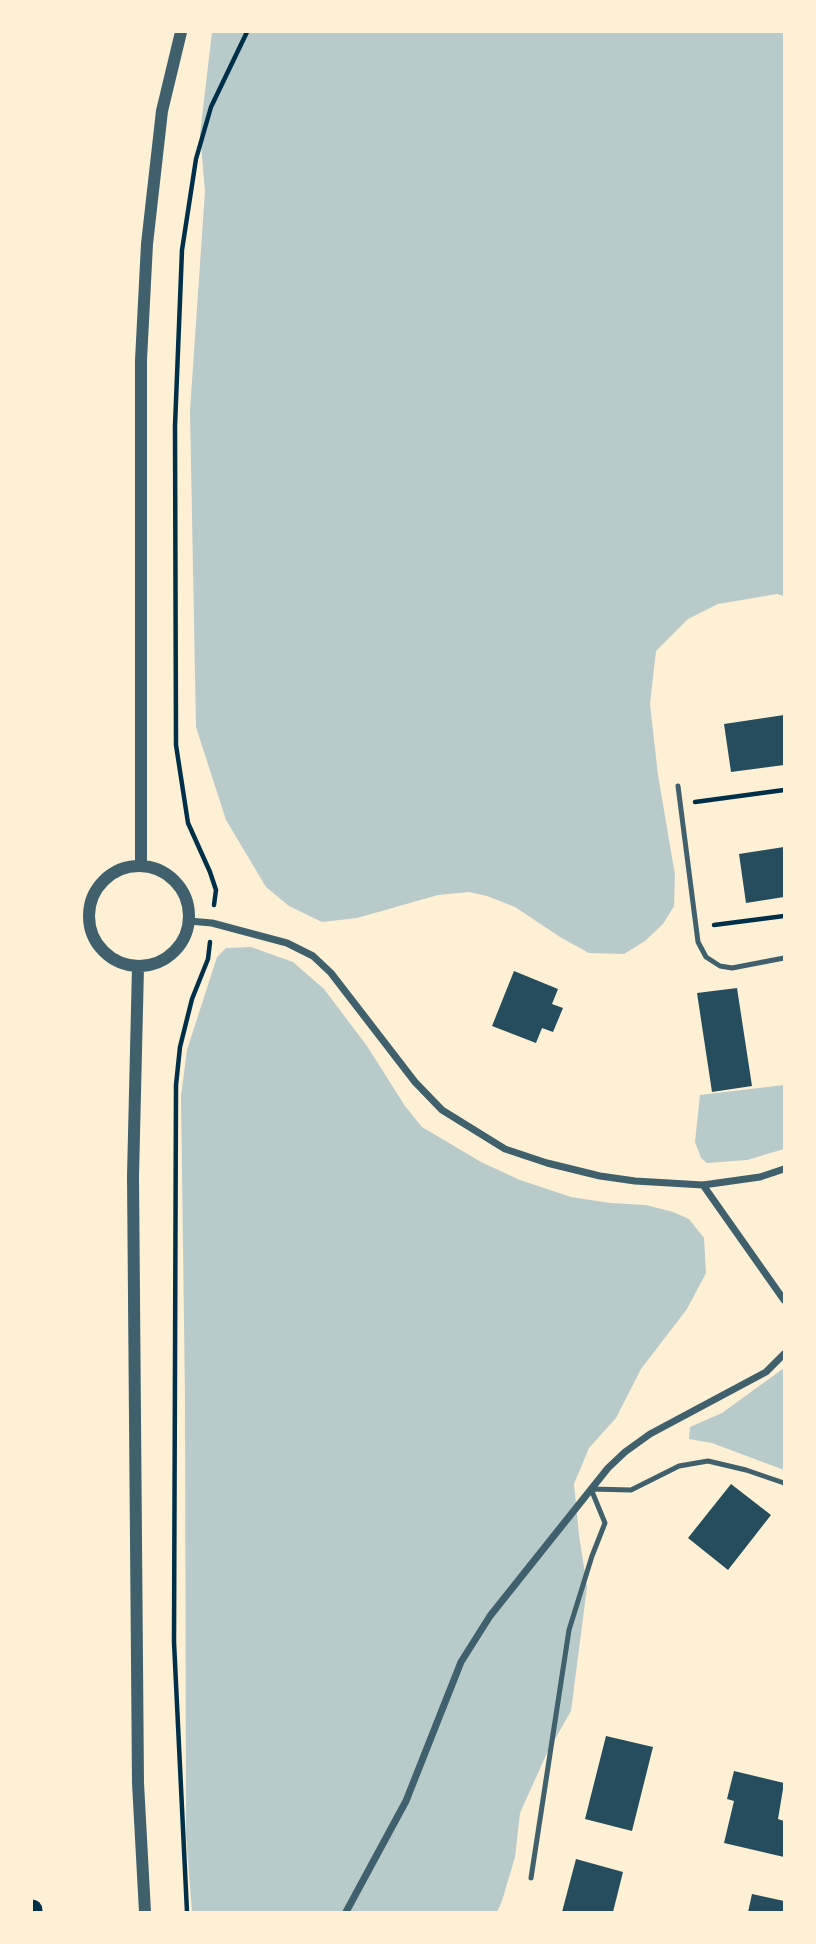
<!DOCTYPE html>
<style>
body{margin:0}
#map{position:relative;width:816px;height:1944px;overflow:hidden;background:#fdf0d5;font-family:"Space Grotesk",sans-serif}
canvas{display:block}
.frame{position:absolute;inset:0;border:33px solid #fdf0d5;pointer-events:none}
</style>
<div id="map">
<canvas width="816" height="1944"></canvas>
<div class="frame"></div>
</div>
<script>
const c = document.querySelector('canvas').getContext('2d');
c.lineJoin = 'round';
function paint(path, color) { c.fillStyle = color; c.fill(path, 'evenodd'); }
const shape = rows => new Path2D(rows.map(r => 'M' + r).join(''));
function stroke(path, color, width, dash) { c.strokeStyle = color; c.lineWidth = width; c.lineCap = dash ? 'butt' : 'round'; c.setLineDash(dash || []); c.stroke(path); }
paint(shape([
 [212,32,784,32,784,596,777,594,718,604,688,619,656,651,650,704,658,775,675,875,674,906,663,924,645,941,624,954,589,953,560,937,515,907,487,896,469,892,438,895,357,918,322,922,289,906,266,887,226,820,196,727,190,410,205,191,200,134],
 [251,947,293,962,324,989,367,1046,405,1106,422,1127,481,1162,520,1180,571,1197,610,1203,646,1205,673,1212,689,1219,704,1238,706,1273,687,1309,641,1369,616,1418,589,1448,574,1484,579,1535,587,1587,571,1711,547,1753,520,1813,515,1857,502,1901,497,1912,192,1912,186,1835,185,1397,181,1096,187,1050,217,957,226,948],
 [784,1085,784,1149,747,1160,707,1163,701,1158,695,1142,700,1095],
 [784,1368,784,1470,712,1443,689,1439,690,1427,722,1413]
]), '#b9caca');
paint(shape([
 [784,715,784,765,731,772,724,724],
 [784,847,784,897,746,903,739,854],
 [514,971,558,989,552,1004,563,1008,553,1032,542,1028,536,1043,492,1026],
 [737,988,752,1086,712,1092,697,993],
 [731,1484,771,1515,728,1570,688,1538],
 [606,1736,653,1747,632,1831,585,1819],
 [734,1771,784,1783,778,1819,784,1821,784,1857,724,1843,734,1801,727,1799],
 [576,1859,623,1872,613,1912,562,1912],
 [752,1894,784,1901,784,1912,748,1912]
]), '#264d5e');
stroke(shape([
 [695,802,784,790],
 [214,905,216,890,210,872,188,823,176,745,175,426,182,250,196,159,211,107,247,32],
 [714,925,784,916],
 [187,1912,174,1642,176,1085,180,1047,192,999,208,959,210,942]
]), '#003049', 4.5);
stroke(shape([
 [678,786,698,942,706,957,720,966,732,968,784,958],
 [531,1878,569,1630,592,1556,605,1523,591,1489,631,1490,679,1466,708,1461,746,1470,784,1483]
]), '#3f606c', 5);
stroke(shape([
 [189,921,212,923,287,943,313,956,331,973,415,1082,442,1110,505,1149,547,1163,600,1176,635,1181,703,1185,760,1177,784,1169],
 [703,1185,784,1300],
 [346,1912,406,1801,461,1662,490,1616,525,1572,608,1468,625,1452,650,1434,766,1372,784,1354]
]), '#3f606c', 7);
stroke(shape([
 [141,866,141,360,147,244,162,111,181,32],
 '89 916a50 50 0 1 1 100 0a50 50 0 1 1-100 0Z',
 [138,967,133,1176,138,1783,145,1912]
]), '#3f606c', 12);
stroke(shape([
 [32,1910,32,1912]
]), '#003049', 21);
</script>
